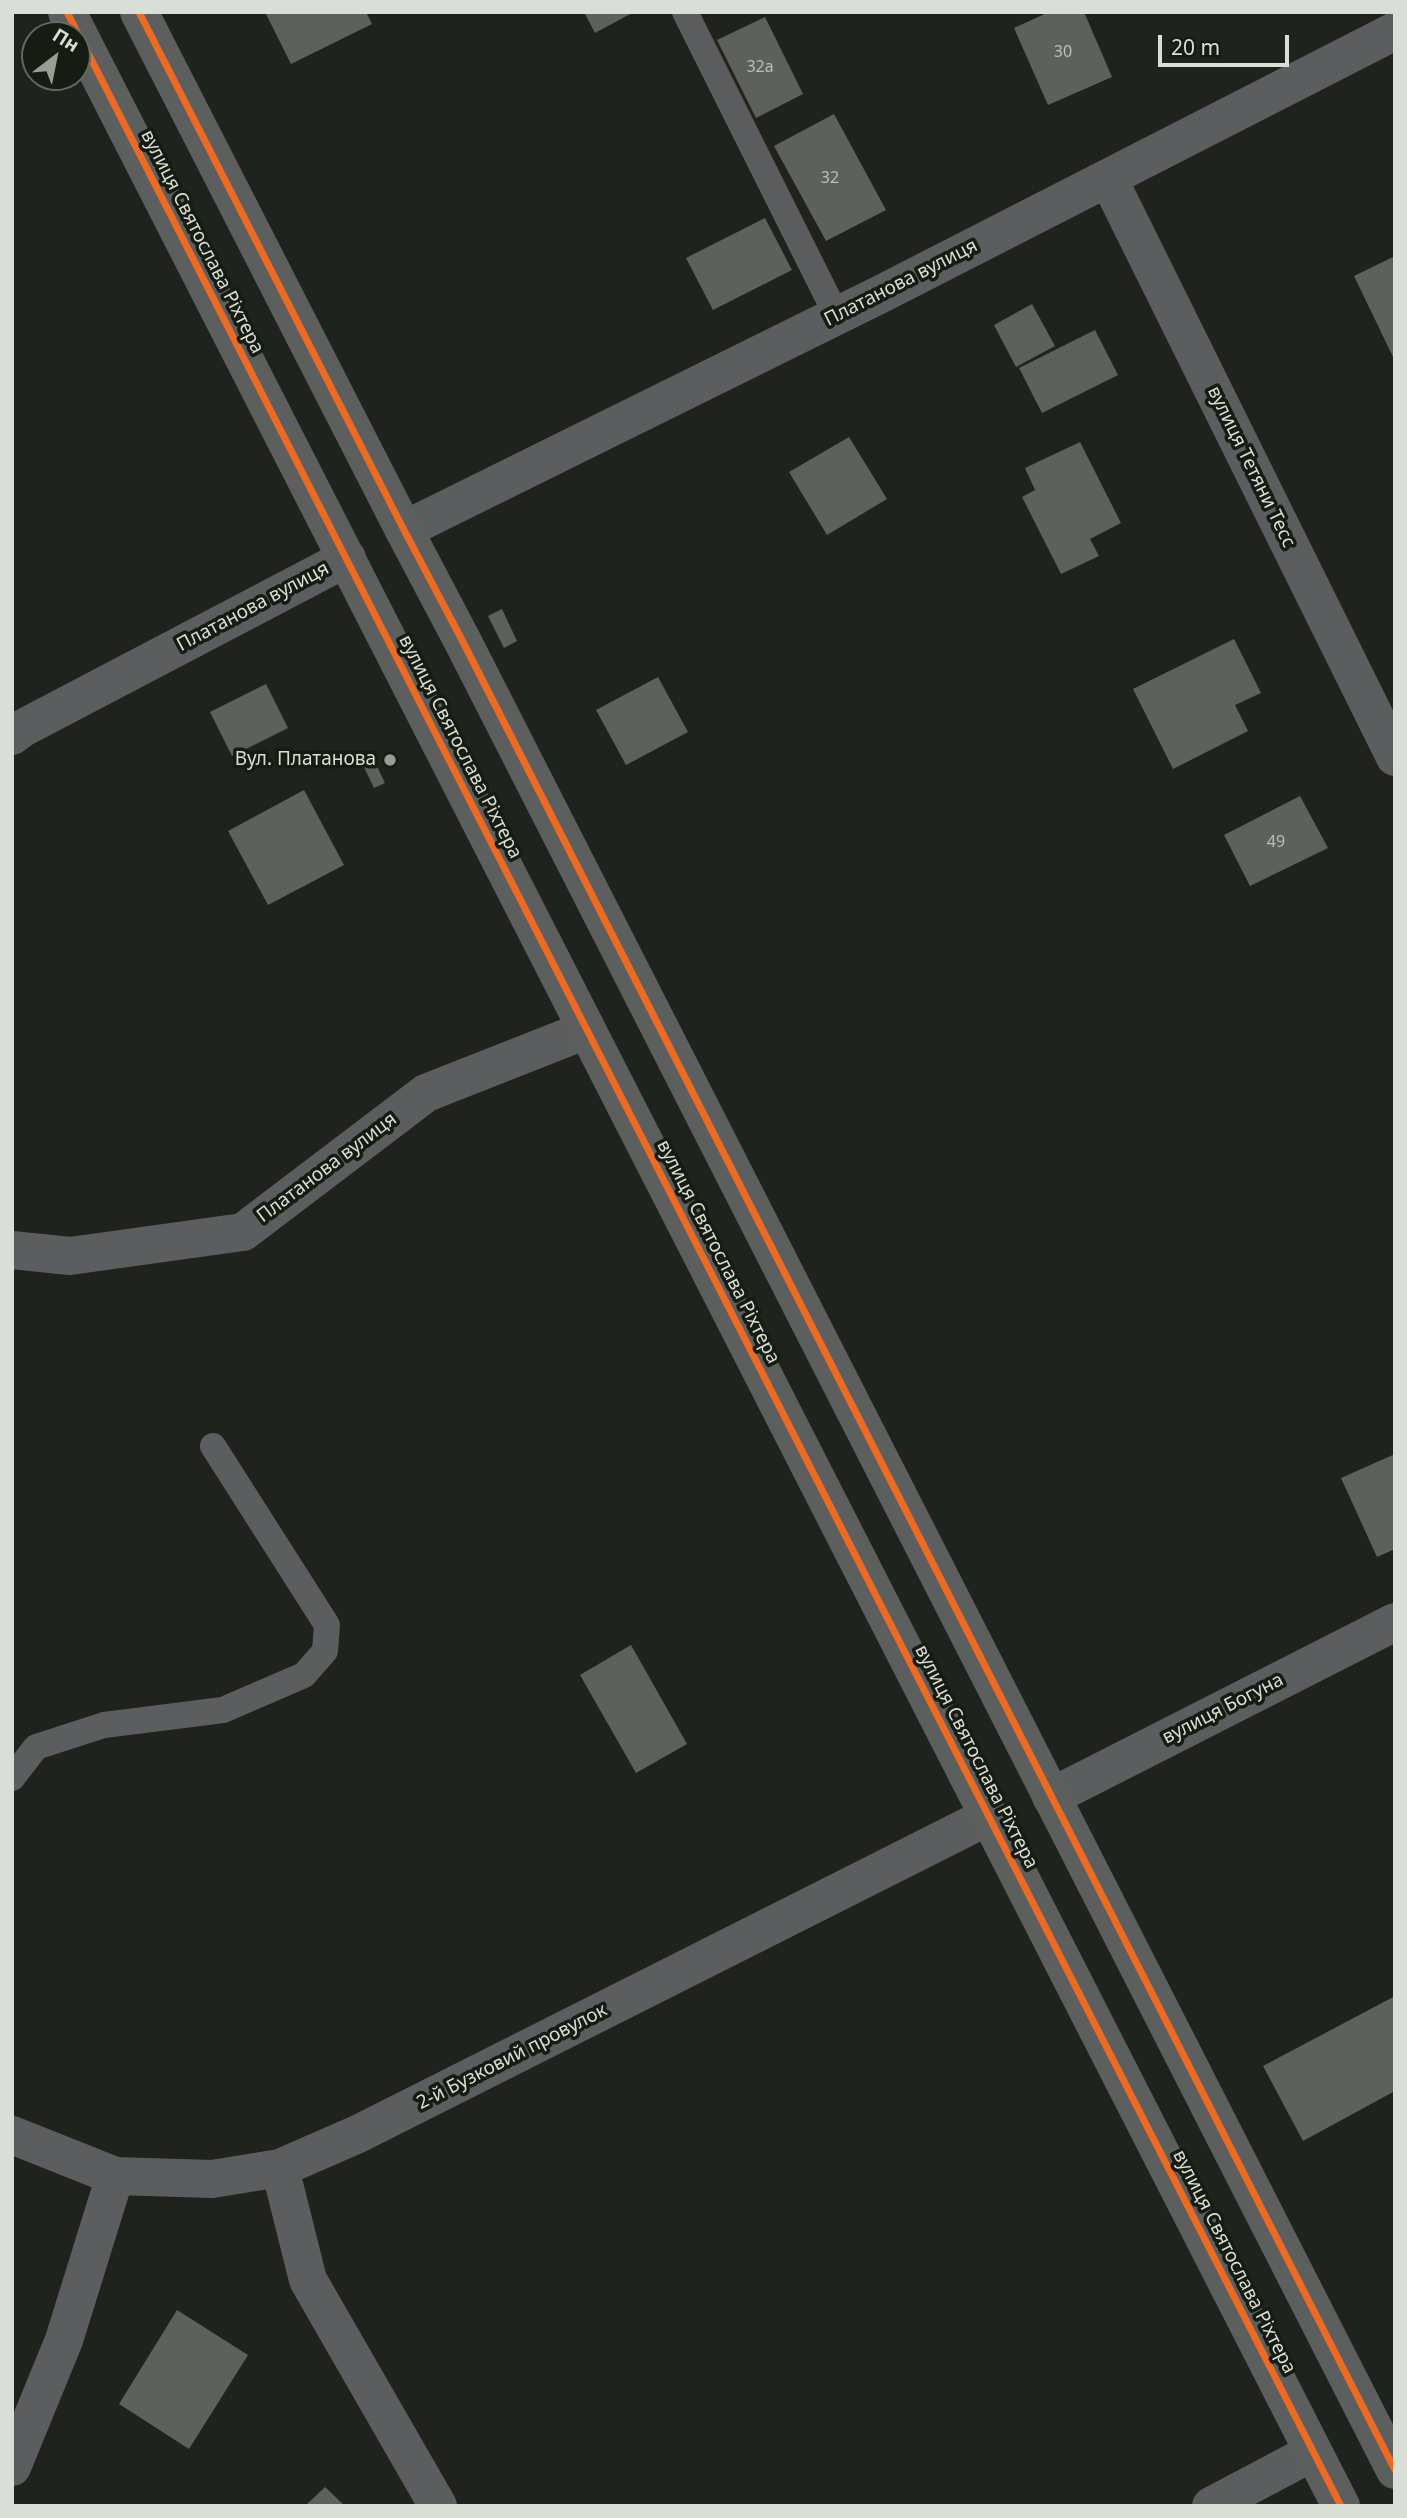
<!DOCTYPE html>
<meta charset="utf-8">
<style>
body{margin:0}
#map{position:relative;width:1407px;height:2518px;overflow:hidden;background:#20231d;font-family:"Noto Sans",sans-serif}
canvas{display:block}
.frame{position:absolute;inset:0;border:14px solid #d9ded6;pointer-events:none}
.north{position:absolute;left:21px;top:21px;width:70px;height:70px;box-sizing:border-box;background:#161c11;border:2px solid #646a60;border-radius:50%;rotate:32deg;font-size:19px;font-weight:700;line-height:28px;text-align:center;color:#d9ded6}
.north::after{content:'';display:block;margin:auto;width:24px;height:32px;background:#989d95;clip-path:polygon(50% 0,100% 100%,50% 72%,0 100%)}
.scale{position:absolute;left:1158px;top:35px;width:131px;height:32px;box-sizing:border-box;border:4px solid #d9ded6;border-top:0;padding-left:9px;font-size:21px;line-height:24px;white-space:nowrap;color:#d9ded6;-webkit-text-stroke:5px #161c11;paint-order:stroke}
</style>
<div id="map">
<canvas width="1407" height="2518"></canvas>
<div class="frame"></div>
<div class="north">Пн</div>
<div class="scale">20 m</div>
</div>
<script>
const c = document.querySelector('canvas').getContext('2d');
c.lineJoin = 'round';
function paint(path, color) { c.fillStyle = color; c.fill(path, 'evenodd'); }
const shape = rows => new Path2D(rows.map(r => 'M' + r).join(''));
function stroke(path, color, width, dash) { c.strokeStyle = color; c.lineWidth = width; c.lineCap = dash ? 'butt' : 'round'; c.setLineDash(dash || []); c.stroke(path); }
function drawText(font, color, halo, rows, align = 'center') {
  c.font = font + ' "Noto Sans",sans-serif'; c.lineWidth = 7; c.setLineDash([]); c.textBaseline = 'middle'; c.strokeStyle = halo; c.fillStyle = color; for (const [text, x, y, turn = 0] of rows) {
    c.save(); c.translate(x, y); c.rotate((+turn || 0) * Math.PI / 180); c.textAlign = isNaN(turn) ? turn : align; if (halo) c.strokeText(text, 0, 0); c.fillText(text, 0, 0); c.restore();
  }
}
paint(shape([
 [265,12,366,12,372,24,291,64],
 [584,12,634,12,595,33],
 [1049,12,1084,12,1112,77,1048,105,1014,28],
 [765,17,803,94,756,118,717,40],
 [834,114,886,210,826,241,774,146],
 [765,218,792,270,713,310,686,258],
 [1395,256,1395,361,1354,276],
 [1032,304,1055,346,1016,367,994,325],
 [1095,330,1118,375,1042,413,1019,368],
 [849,437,887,499,827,535,789,472],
 [1080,442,1121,523,1090,539,1099,556,1061,574,1022,497,1035,490,1025,468],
 [502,609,517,641,504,648,488,616],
 [1234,639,1261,693,1235,705,1248,731,1173,769,1133,689],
 [658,677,688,732,626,765,596,710],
 [266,684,288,728,232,756,210,712],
 [372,756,385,783,374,788,361,761],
 [304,790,344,865,268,905,228,831],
 [1300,796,1328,848,1250,886,1224,835],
 [1395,1454,1395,1549,1377,1557,1341,1478],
 [631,1645,687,1744,636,1773,580,1675],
 [1395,1996,1395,2091,1303,2141,1263,2066],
 [177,2310,248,2355,189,2449,119,2404],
 [325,2487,345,2506,305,2506]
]), '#5e615b');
stroke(shape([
 [685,12,837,316],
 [12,1778,36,1747,104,1725,223,1710,304,1675,325,1651,327,1625,213,1446]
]), '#5c5d5e', 26);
stroke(shape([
 [1108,178,1395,757],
 [404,530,881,294,1395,31],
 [12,736,23,728,347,558],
 [12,1250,70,1256,243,1232,426,1093,586,1030],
 [1051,1797,1395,1622],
 [12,2135,115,2176,212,2179,280,2168,358,2134,989,1816],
 [280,2168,308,2280,438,2506],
 [12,2467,64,2340,115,2176],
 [1211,2506,1313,2452]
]), '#5c5d5e', 38);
stroke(shape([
 [67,12,1341,2506],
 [139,12,404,530,462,640,1395,2470]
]), '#5d5f5f', 38);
stroke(shape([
 [67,12,1341,2506],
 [139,12,404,530,462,640,1395,2470]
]), '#ed6a23', 7);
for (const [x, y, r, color] of [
 [390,760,7,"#989d95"]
]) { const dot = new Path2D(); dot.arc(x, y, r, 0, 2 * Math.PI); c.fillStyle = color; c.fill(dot); stroke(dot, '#161c11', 2.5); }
drawText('16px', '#babfb7', null, [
 ["30",1063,52],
 ["32а",760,67],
 ["32",830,178],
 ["49",1276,842]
]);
drawText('19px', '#d9ded6', '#161c11', [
 ["вулиця Святослава Ріхтера",202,242,63],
 ["Платанова вулиця",901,283,-27],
 ["вулиця Тетяни Тесс",1251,467,64],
 ["Платанова вулиця",253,607,-28],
 ["вулиця Святослава Ріхтера",460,747,63],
 ["Платанова вулиця",327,1168,-37],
 ["вулиця Святослава Ріхтера",718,1252,63],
 ["вулиця Богуна",1223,1709,-27],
 ["вулиця Святослава Ріхтера",976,1757,63],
 ["2-й Бузковий провулок",512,2057,-27],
 ["вулиця Святослава Ріхтера",1234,2262,63]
]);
drawText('19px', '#d9ded6', '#161c11', [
 ["Вул. Платанова",376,760]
], 'right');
</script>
